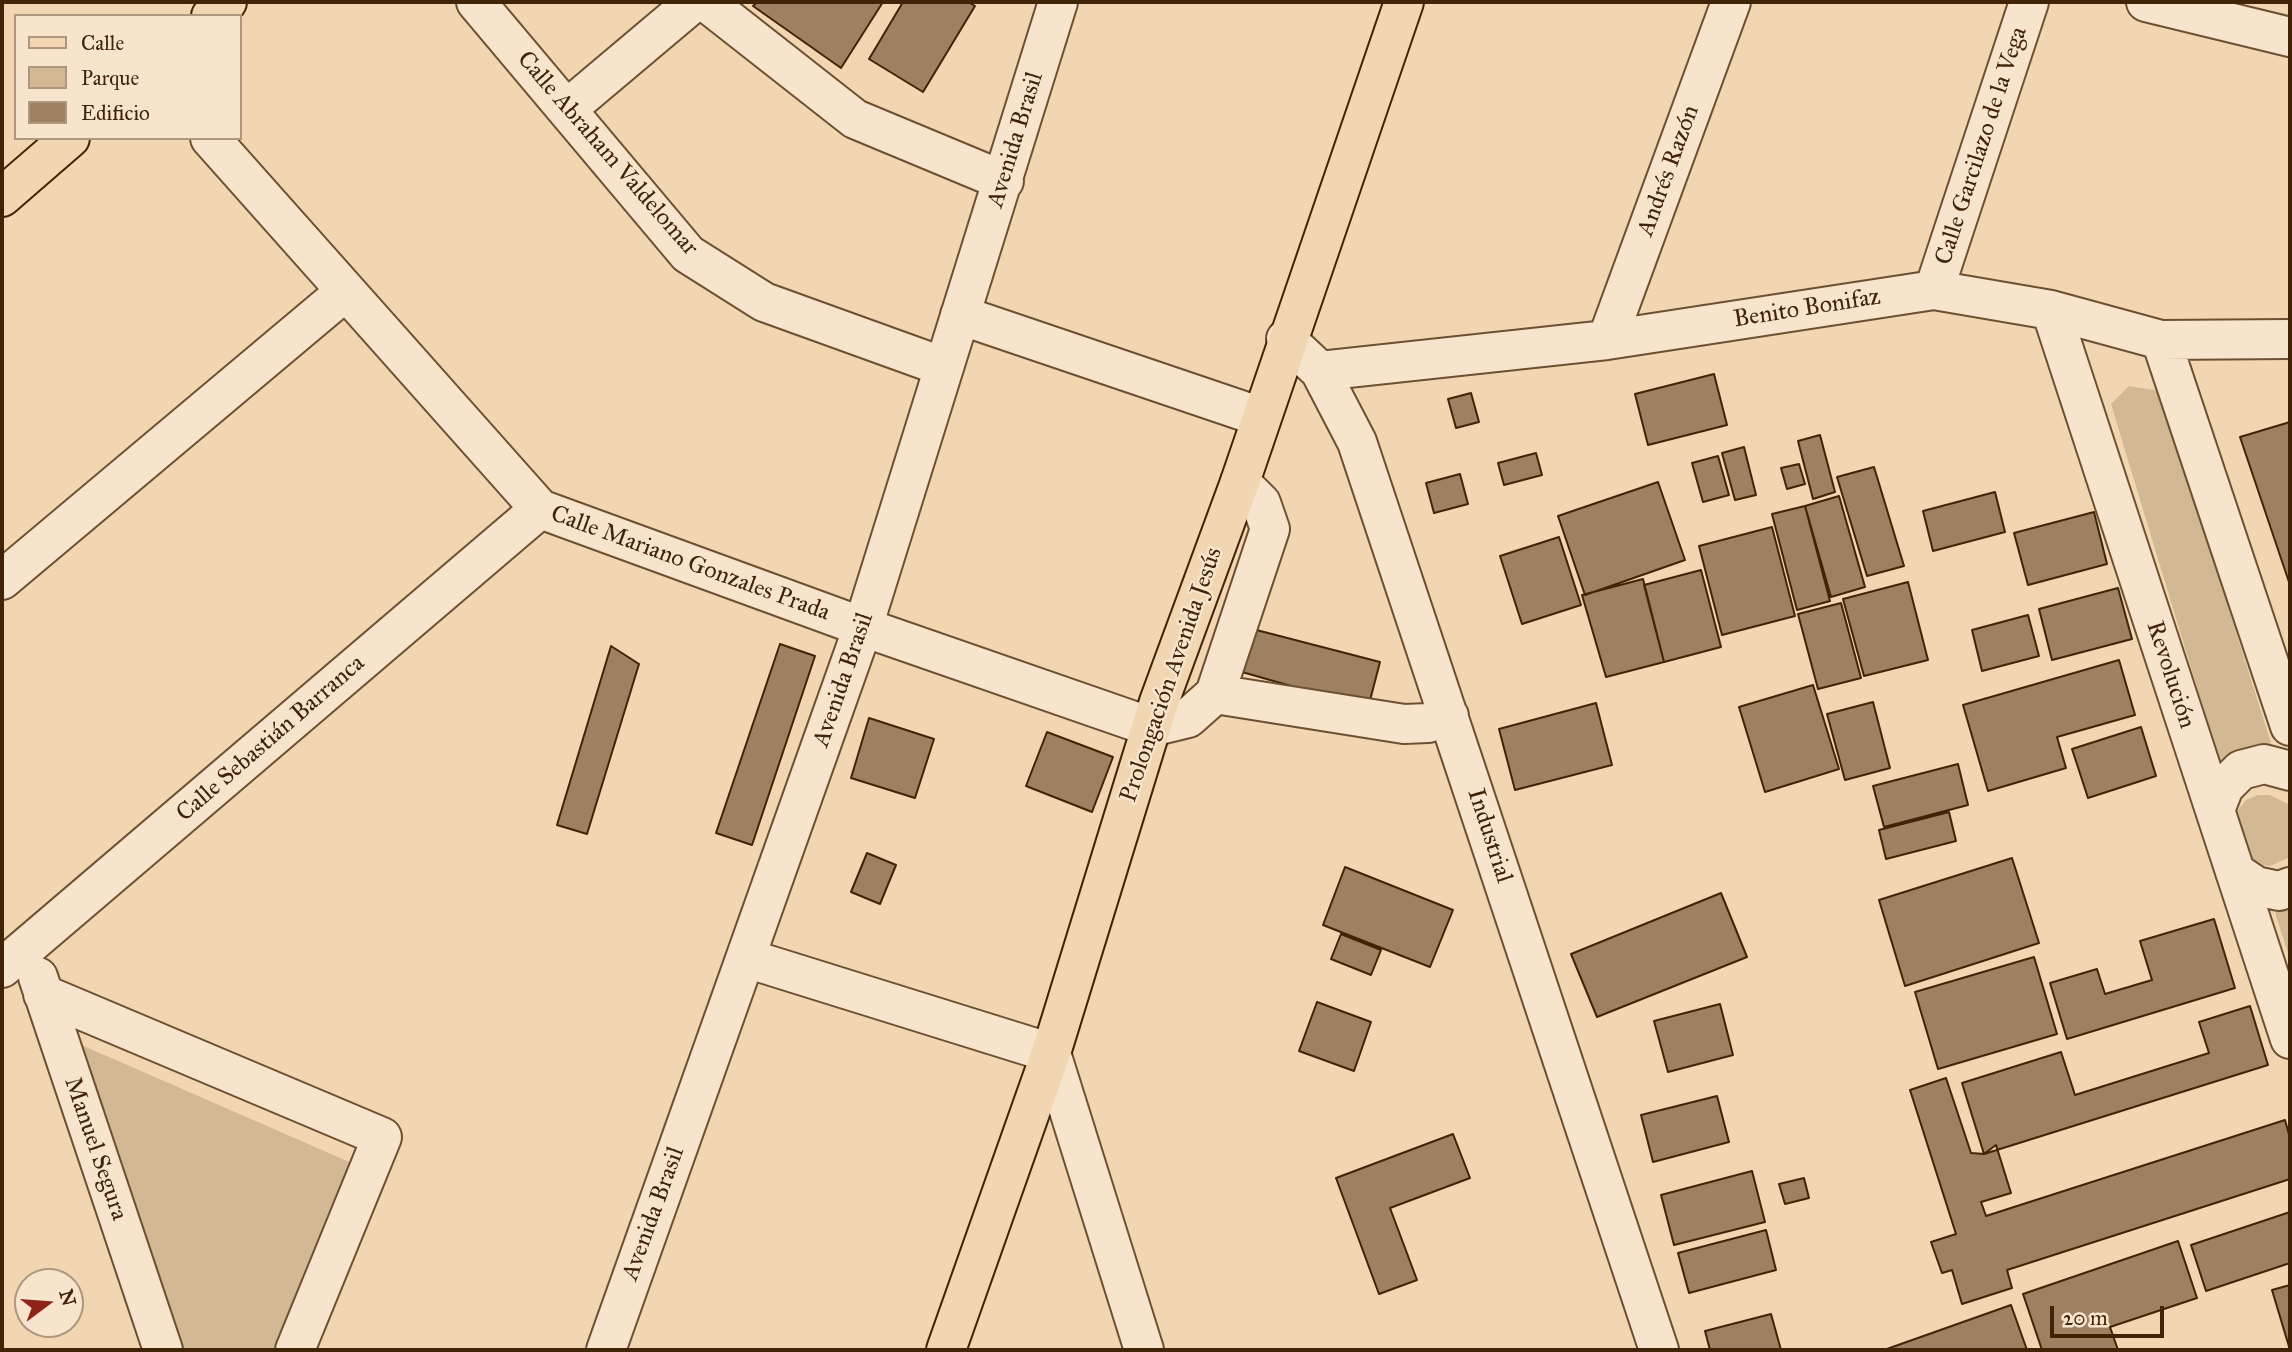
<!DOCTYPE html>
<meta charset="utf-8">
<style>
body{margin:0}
#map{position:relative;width:2292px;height:1352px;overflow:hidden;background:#f1d6b1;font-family:"IM FELL Great Primer",serif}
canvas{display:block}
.frame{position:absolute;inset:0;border:4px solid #412408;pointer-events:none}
.legend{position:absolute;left:14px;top:14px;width:228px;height:126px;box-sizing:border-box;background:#f6e4cc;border:2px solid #ae977e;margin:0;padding:9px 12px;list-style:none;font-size:21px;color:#412408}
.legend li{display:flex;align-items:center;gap:14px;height:35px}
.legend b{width:35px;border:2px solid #ae977e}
.north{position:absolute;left:14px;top:1268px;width:70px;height:70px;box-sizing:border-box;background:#f6e4cc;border:2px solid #ae977e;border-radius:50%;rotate:74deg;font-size:19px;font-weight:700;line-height:28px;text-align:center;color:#412408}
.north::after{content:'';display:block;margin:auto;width:24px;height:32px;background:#8f2418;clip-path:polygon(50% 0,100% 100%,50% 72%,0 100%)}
.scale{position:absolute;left:2050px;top:1306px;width:114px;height:32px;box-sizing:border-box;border:4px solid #412408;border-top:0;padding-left:9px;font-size:21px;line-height:24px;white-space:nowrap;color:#412408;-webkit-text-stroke:5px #f6e4cc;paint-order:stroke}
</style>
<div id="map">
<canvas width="2292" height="1352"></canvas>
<div class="frame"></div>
<ul class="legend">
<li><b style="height:9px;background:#f1d6b1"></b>Calle</li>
<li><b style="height:19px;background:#d3b894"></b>Parque</li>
<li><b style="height:19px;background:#9d8160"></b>Edificio</li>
</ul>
<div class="north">N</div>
<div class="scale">20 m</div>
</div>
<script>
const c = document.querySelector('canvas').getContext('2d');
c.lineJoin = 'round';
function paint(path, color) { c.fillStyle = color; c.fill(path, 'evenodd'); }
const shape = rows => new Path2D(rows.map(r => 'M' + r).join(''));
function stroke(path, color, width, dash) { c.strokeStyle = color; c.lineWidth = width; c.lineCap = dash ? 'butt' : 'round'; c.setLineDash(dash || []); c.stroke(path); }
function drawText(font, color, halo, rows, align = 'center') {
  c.font = font + ' "IM FELL Great Primer",serif'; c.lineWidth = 5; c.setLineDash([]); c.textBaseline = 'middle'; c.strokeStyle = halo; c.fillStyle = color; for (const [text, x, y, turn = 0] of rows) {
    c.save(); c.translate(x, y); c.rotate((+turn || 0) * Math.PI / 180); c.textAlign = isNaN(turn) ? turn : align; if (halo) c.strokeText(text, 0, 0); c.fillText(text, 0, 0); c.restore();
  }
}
paint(shape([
 [2129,386,2160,391,2271,743,2250,759,2219,760,2111,404],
 [2258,795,2270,795,2290,805,2290,857,2270,866,2248,862,2231,819,2246,800],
 [2290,898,2290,959,2275,913],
 [70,1040,354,1164,273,1350,178,1350]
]), '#d3b894');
const building = shape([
 [757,2,883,2,841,68,753,6,757,2],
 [903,2,968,2,975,6,923,92,869,59,903,2],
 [1714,374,1727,425,1648,445,1635,394,1714,374],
 [1471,393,1479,422,1456,428,1448,399,1471,393],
 [2290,422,2290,585,2240,437,2290,422],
 [1820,435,1835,492,1813,499,1798,441,1820,435],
 [1744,447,1756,495,1735,500,1722,453,1744,447],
 [1536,453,1542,475,1504,485,1498,463,1536,453],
 [1718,456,1729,495,1703,502,1692,463,1718,456],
 [1799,464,1805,484,1787,489,1781,468,1799,464],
 [1874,467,1904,566,1867,576,1837,477,1874,467],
 [1460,474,1468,504,1434,513,1426,483,1460,474],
 [1658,482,1685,560,1585,595,1558,516,1658,482],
 [1995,492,2005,532,1933,551,1923,511,1995,492],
 [1839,496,1865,587,1831,597,1805,506,1839,496],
 [1805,506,1830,601,1797,610,1772,514,1805,506],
 [2094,512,2107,564,2028,585,2014,533,2094,512],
 [1772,527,1795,616,1722,635,1699,546,1772,527],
 [1559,537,1581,605,1522,624,1500,556,1559,537],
 [1701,570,1721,647,1664,662,1644,585,1701,570],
 [1643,579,1664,662,1606,677,1582,595,1643,579],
 [1908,582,1928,660,1864,676,1843,599,1908,582],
 [2118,588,2132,639,2052,660,2039,609,2118,588],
 [1841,603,1861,678,1818,689,1798,614,1841,603],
 [2028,615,2039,656,1982,671,1972,630,2028,615],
 [1241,626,1380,662,1368,708,1228,668,1241,626],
 [780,644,815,656,752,845,716,833,780,644],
 [611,646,639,664,587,834,557,825,611,646],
 [2119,660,2135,715,2057,737,2066,768,1988,791,1963,705,2119,660],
 [1813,685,1839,769,1765,792,1739,707,1813,685],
 [1873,702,1890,768,1845,780,1827,714,1873,702],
 [1596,703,1612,765,1515,790,1499,729,1596,703],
 [869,718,934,739,915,798,851,778,869,718],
 [2141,727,2156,776,2088,798,2072,749,2141,727],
 [1047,732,1113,757,1092,812,1026,786,1047,732],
 [1958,764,1968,805,1884,827,1873,786,1958,764],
 [1949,812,1956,841,1886,859,1879,830,1949,812],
 [867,853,896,865,880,904,851,892,867,853],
 [2012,858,2039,943,1905,986,1879,900,2012,858],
 [1345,867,1453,910,1430,967,1323,925,1345,867],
 [1721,893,1747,957,1597,1017,1571,954,1721,893],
 [2214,919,2235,988,2067,1039,2050,983,2097,969,2105,994,2152,980,2140,941,2214,919],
 [1341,934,1381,950,1371,975,1331,959,1341,934],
 [2034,957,2057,1034,1938,1069,1915,992,2034,957],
 [1317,1002,1371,1022,1354,1071,1299,1051,1317,1002],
 [1720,1004,1733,1055,1668,1072,1654,1021,1720,1004],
 [2250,1006,2268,1065,1984,1154,1962,1083,2061,1052,2075,1095,2209,1053,2199,1022,2250,1006],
 [1946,1078,1971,1153,1984,1154,1996,1145,2011,1193,1981,1202,1986,1216,2285,1120,2290,1138,2290,1179,2007,1270,2012,1288,1962,1304,1952,1270,1942,1273,1931,1242,1956,1234,1910,1090,1946,1078],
 [1717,1096,1729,1142,1653,1162,1641,1115,1717,1096],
 [1453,1134,1470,1178,1390,1208,1417,1280,1379,1294,1336,1178,1453,1134],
 [1752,1171,1765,1222,1674,1245,1661,1195,1752,1171],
 [1804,1178,1809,1198,1785,1204,1779,1184,1804,1178],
 [2290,1212,2290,1263,2206,1291,2191,1245,2290,1212],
 [1766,1230,1776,1270,1689,1293,1678,1253,1766,1230],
 [2178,1241,2197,1298,2110,1327,2118,1350,2042,1350,2023,1294,2178,1241],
 [2290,1285,2290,1350,2272,1290,2290,1285],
 [2011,1305,2027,1350,1884,1350,2011,1305],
 [1771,1314,1781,1350,1710,1350,1705,1331,1771,1314]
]);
paint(building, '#9d8160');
stroke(building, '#412408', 2);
const minor = shape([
 [476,2,688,254,764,302,944,367],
 [706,2,855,119,1004,181],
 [2146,2,2290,37],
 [567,109,694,2],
 [210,138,540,509,863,627,1151,727,1188,718,1215,694,1404,724,1428,723,1449,716],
 [1934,290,2029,2],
 [2051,310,2290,1039],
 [960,315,1261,417],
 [1286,339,1320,371,1357,442,1659,1350],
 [1607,340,1731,2],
 [2161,340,2290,726],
 [1320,371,1607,340,1934,290,2051,310,2161,340,2290,339],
 [2,580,346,291],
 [1215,694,1270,529,1261,503,1240,482],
 [2215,810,2224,787,2241,770,2264,764,2290,771],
 [2235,872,2256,886,2279,891,2290,887],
 [746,958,1051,1053,1144,1350],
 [2,968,540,509],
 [38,977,163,1350],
 [43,994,382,1137,295,1350],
 [606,1350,863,627,1058,2]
]);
const major = shape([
 [211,16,227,2],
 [2,197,70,138],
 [946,1350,1051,1053,1159,702,1240,482,1404,2]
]);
stroke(minor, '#6d5032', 42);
stroke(major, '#412408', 42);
stroke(minor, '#f6e4cc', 38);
stroke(major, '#f1d6b1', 38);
drawText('24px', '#412408', '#f6e4cc', [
 ["Avenida Brasil",1016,140,-73],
 ["Calle Garcilazo de la Vega",1982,146,-72],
 ["Calle Abraham Valdelomar",607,154,49],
 ["Andrés Razón",1669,171,-70],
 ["Benito Bonifaz",1807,309,-9],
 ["Calle Mariano Gonzales Prada",690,564,20],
 ["Prolongación Avenida Jesús",1172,675,-71],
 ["Revolución",2170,675,72],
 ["Avenida Brasil",844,680,-71],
 ["Calle Sebastián Barranca",271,739,-41],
 ["Industrial",1489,836,72],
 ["Manuel Segura",95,1149,71],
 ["Avenida Brasil",654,1214,-70]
]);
</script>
